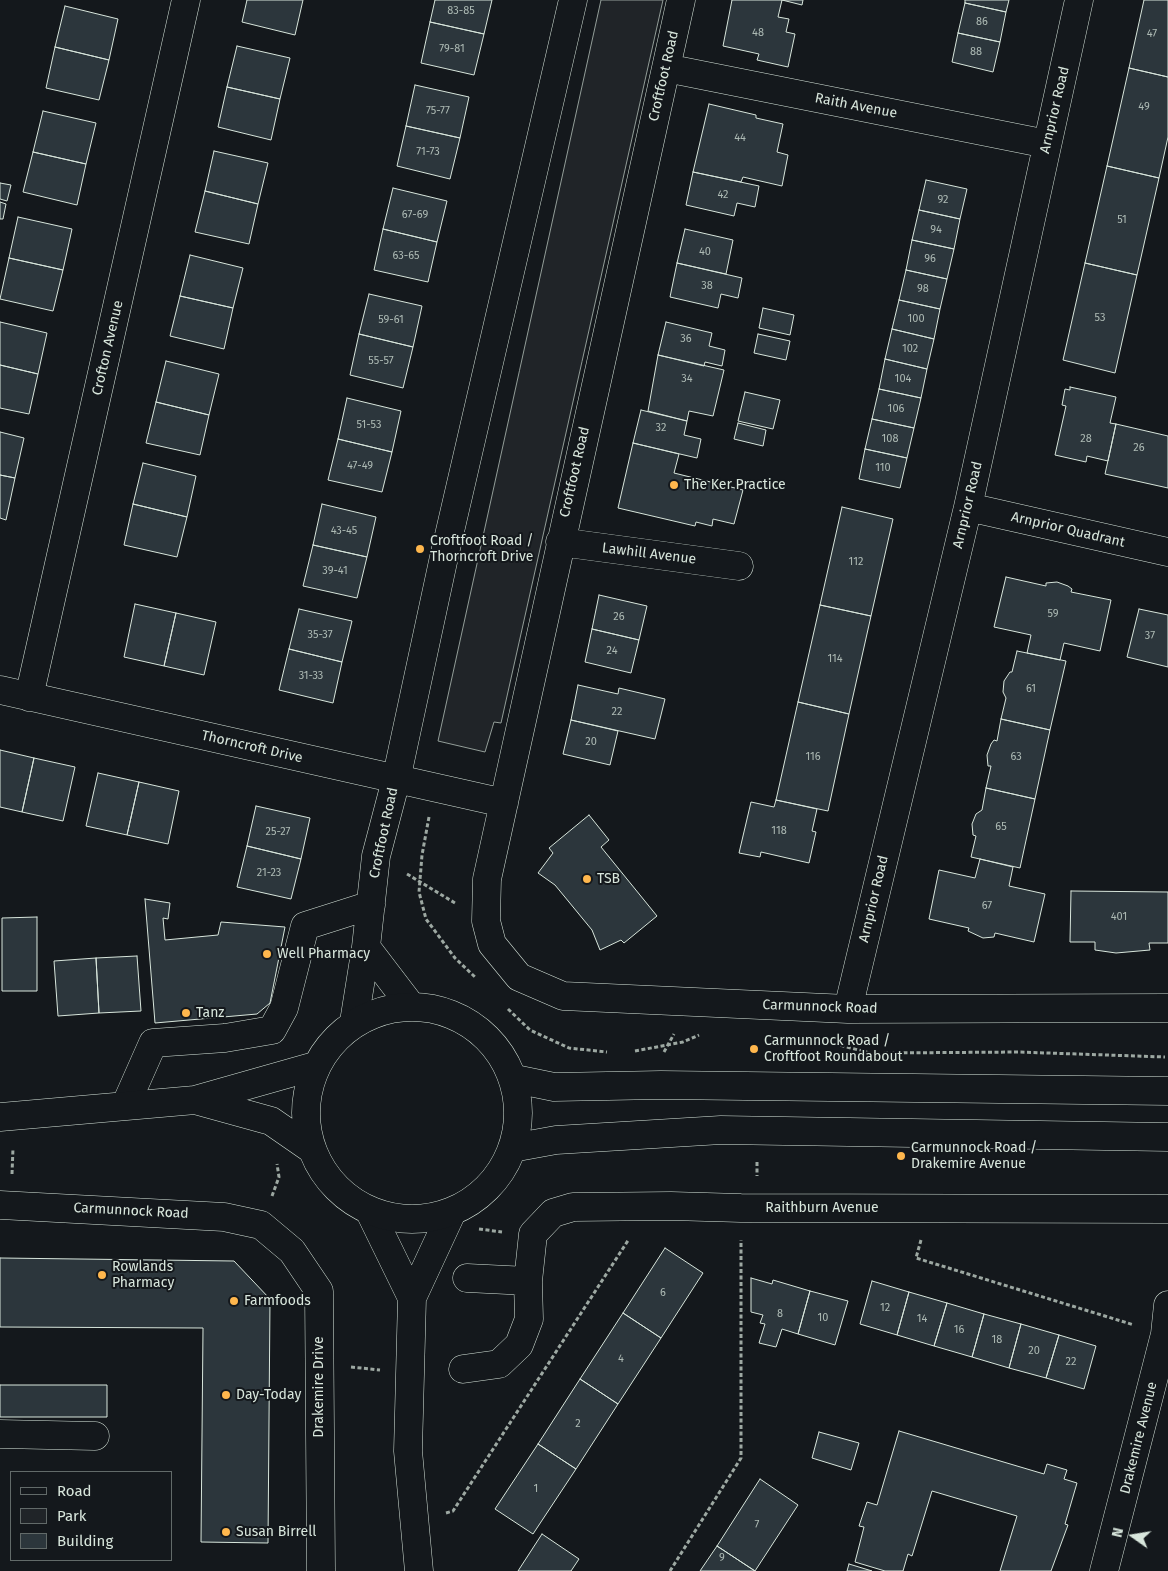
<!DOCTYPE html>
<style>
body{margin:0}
#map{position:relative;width:1168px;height:1571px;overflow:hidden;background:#14181c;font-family:"Fira Sans",sans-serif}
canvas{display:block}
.legend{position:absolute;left:10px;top:1471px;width:162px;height:90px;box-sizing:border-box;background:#14181c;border:1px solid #626a69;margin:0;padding:6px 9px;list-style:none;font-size:15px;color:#d8e6dc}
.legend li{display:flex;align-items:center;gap:10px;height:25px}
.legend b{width:25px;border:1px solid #626a69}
.north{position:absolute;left:1108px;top:1511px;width:50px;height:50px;-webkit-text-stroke:4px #14181c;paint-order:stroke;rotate:283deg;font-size:14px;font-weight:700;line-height:20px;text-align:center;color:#d8e6dc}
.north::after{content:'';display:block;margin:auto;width:18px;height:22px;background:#d8e6dc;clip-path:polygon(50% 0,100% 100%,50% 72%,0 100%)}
</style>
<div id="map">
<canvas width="1168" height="1571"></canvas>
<ul class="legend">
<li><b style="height:6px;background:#14181c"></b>Road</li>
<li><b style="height:14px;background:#202428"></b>Park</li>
<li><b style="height:14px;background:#2c363c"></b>Building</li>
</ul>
<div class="north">N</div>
</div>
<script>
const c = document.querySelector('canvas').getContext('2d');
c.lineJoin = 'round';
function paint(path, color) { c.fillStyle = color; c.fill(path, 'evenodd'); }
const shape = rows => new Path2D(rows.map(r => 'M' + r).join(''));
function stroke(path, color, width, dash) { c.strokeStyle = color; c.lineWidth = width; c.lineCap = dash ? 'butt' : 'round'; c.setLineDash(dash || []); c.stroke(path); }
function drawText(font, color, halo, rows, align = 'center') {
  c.font = font + ' "Fira Sans",sans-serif'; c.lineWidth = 4; c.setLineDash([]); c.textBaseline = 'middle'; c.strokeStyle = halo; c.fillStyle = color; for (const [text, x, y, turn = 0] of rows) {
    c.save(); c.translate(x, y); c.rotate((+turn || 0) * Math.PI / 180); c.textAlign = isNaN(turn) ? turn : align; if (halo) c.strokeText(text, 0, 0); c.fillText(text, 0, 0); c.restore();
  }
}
const green = shape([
 [601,0,663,0,501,723,494,722,485,752,438,741,601,0]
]);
paint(green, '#202428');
stroke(green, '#939e99', 1);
const building = shape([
 [247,0,303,0,295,35,242,22,247,0],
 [435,0,492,0,484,34,430,22,435,0],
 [732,0,782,0,778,17,789,19,786,32,795,34,788,67,757,60,759,54,723,46,732,0],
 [782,0,803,0,802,5,782,0],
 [965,0,1009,0,1006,12,965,3,965,0],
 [1144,0,1168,0,1168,77,1129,68,1144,0],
 [965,3,1006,12,1000,42,958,33,965,3],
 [65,6,118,19,109,60,55,47,65,6],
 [430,22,484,34,474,75,421,63,430,22],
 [958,33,1000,42,993,72,952,62,958,33],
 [237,46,290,58,280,99,227,87,237,46],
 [55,47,109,60,99,100,46,88,55,47],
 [1129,68,1168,77,1168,137,1159,178,1107,166,1129,68],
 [415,85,469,97,460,138,406,126,415,85],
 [227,87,280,99,271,140,218,127,227,87],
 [709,104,756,115,756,118,783,124,777,152,788,155,782,186,743,177,741,182,693,172,709,104],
 [43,111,96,123,86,164,33,152,43,111],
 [406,126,460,138,450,179,397,166,406,126],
 [214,151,268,163,258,204,205,191,214,151],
 [33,152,86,164,77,205,23,192,33,152],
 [1107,166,1159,178,1137,275,1085,263,1107,166],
 [693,172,759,186,755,207,737,203,734,216,686,205,693,172],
 [926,180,967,189,960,219,919,210,926,180],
 [0,183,11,185,7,201,0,199,0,183],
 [393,188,447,201,437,242,383,229,393,188],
 [205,191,258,204,249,244,195,232,205,191],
 [0,202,6,204,3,219,0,219,0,202],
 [919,210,960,219,954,249,912,240,919,210],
 [18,217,72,229,63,270,9,258,18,217],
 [383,229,437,242,428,282,374,270,383,229],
 [685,229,733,240,726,274,677,263,685,229],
 [912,240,954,249,947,279,906,270,912,240],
 [190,255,243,268,233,308,180,296,190,255],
 [9,258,63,270,53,311,0,299,9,258],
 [677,263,742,278,738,298,721,294,718,308,670,297,677,263],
 [1085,263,1137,275,1115,373,1063,360,1085,263],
 [906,270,947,279,940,309,899,300,906,270],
 [369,294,422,306,413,347,359,334,369,294],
 [180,296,233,308,224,349,170,336,180,296],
 [899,300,940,309,934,339,892,329,899,300],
 [763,308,794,315,790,335,759,328,763,308],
 [0,322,47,333,38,374,0,365,0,322],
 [666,322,712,333,709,346,725,350,722,366,705,362,704,366,658,355,666,322],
 [892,329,934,339,927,369,885,359,892,329],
 [359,334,413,347,403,388,350,375,359,334],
 [758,334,790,341,786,360,754,353,758,334],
 [658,355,724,370,713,416,689,411,687,421,648,411,658,355],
 [885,359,927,369,921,398,879,389,885,359],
 [166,361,219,374,209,415,156,402,166,361],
 [0,365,38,374,29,414,0,408,0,365],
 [1070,387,1116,397,1110,423,1116,424,1108,461,1087,456,1086,462,1055,455,1066,406,1062,405,1065,389,1070,390,1070,387],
 [879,389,921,398,914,428,872,419,879,389],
 [745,392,780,400,773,429,738,421,745,392],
 [347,398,401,411,392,452,338,439,347,398],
 [156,402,209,415,200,455,146,443,156,402],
 [641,410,687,421,684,435,701,439,697,458,633,443,641,410],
 [872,419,914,428,907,458,865,449,872,419],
 [738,423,766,430,763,446,734,439,738,423],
 [1116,424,1168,436,1168,488,1105,474,1116,424],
 [0,432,24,438,15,478,0,475,0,432],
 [338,439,392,452,382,492,328,480,338,439],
 [633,443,679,454,674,473,743,490,734,524,713,519,712,526,696,522,695,526,618,508,633,443],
 [865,449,907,458,900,488,859,479,865,449],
 [143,463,196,476,187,517,133,504,143,463],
 [0,475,15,478,6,520,0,518,0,475],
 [133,504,187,517,177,557,124,545,133,504],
 [322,504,376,517,367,557,313,545,322,504],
 [842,507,893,519,871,616,820,605,842,507],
 [313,545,367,557,357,598,303,586,313,545],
 [1006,577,1046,586,1046,583,1057,582,1068,586,1072,589,1071,592,1111,600,1100,651,1064,643,1060,660,1027,653,1031,635,994,627,1006,577],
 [599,595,647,606,639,640,592,629,599,595],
 [135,604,176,613,164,666,124,657,135,604],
 [820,605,871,616,849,714,798,702,820,605],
 [299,609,352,621,342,662,289,649,299,609],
 [1139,609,1168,615,1168,667,1127,657,1139,609],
 [176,613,216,622,204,675,164,666,176,613],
 [592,629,639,640,631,673,585,662,592,629],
 [289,649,342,662,333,703,279,690,289,649],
 [1017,651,1066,661,1050,730,1001,719,1006,698,1003,692,1004,681,1010,672,1012,672,1017,651],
 [578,685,618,694,619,688,665,699,655,739,571,720,578,685],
 [798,702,849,714,828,811,776,800,798,702],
 [1001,719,1050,730,1035,799,986,788,991,766,988,766,987,755,991,744,994,740,997,741,1001,719],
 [571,720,618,731,610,765,563,754,571,720],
 [0,750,34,758,22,812,0,807,0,750],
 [34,758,75,767,63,821,22,812,34,758],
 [98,773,139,782,127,835,86,826,98,773],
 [139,782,179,791,168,844,127,835,139,782],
 [986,788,1035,799,1020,868,971,857,976,836,973,835,972,824,976,814,982,810,986,788],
 [776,800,817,809,812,831,816,832,809,863,761,852,760,857,739,853,751,802,774,807,776,800],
 [256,806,310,818,301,859,247,846,256,806],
 [589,815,609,840,601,847,657,916,624,943,621,940,600,950,592,930,555,885,538,873,553,853,549,848,589,815],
 [247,846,301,859,291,899,237,887,247,846],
 [980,859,1013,867,1009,886,1045,894,1034,942,995,933,994,937,983,938,968,931,969,928,929,919,939,870,975,878,980,859],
 [1071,891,1168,892,1168,943,1149,943,1150,950,1116,953,1095,950,1095,942,1070,942,1071,891],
 [145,899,170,903,168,919,163,918,165,940,218,935,221,922,285,927,270,1003,257,1014,155,1023,145,899],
 [37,917,37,991,2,991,2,918,37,917],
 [137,956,141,1011,99,1013,96,958,137,956],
 [96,958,99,1013,58,1016,54,961,96,958],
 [665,1248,703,1273,661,1338,623,1313,665,1248],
 [0,1258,234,1261,270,1299,268,1543,201,1542,203,1328,0,1327,0,1258],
 [751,1278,772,1284,773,1280,810,1291,798,1334,782,1329,776,1347,759,1343,765,1324,760,1323,763,1315,751,1312,751,1278],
 [872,1281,909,1292,897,1335,860,1324,872,1281],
 [810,1291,848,1301,835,1345,798,1334,810,1291],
 [909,1292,947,1303,934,1346,897,1335,909,1292],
 [947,1303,984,1314,972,1357,934,1346,947,1303],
 [623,1313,661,1338,618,1404,580,1379,623,1313],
 [984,1314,1021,1324,1009,1368,972,1357,984,1314],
 [1021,1324,1059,1335,1046,1378,1009,1368,1021,1324],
 [1059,1335,1096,1346,1084,1389,1046,1378,1059,1335],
 [580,1379,618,1404,576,1469,538,1444,580,1379],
 [0,1385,107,1385,107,1417,0,1417,0,1385],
 [899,1431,1044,1474,1047,1464,1067,1470,1064,1479,1077,1483,1065,1524,1068,1525,1051,1571,1000,1571,1017,1516,932,1491,912,1556,908,1554,903,1571,885,1571,855,1562,864,1527,859,1526,867,1502,877,1505,899,1431],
 [819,1432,859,1443,851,1470,812,1458,819,1432],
 [538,1444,576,1469,533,1534,495,1509,538,1444],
 [760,1479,798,1505,755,1571,717,1546,760,1479],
 [542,1534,579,1559,571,1571,518,1571,542,1534],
 [717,1546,755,1571,700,1571,717,1546],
 [849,1564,872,1571,847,1571,849,1564]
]);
paint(building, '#2c363c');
stroke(building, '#d8e6dc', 1);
const minor = shape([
 [681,0,487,879,486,921,492,944,519,977,563,996,848,1009,1168,1008],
 [666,68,1047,144],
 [968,507,1168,552],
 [560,542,739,566],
 [0,690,504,803],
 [29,697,186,0],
 [366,947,411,1006],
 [848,1009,968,507,1079,0],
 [354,1022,366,947,376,856,396,780,444,557,573,0],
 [126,1104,153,1043,225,1038,272,1030,284,1008,305,926,371,905],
 [0,1205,224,1217,261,1225,292,1251,319,1291,321,1571],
 [370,1212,412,1298],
 [467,1278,528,1281],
 [463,1369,499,1364,519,1345,529,1319,528,1281,533,1234,553,1213,573,1207,671,1206,741,1208,1168,1209],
 [0,1434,95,1436],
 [419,1571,408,1451,412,1298,451,1214],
 [1104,1571,1165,1334,1168,1305]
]);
const major = shape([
 '306 1113a106 106 0 1 1 212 0a106 106 0 1 1-212 0Z',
 [515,1079,554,1087,661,1085,1168,1091],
 [195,1100,271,1121,310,1148],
 [0,1117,195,1100,315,1066],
 [512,1148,556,1140,721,1130,1168,1137]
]);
stroke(minor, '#d8e6dc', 29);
stroke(major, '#d8e6dc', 29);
stroke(shape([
 [429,817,422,855,419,892,426,919,455,958,475,977],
 [407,874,455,903],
 [508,1009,530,1030,569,1048,607,1052],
 [828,1042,870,1053],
 [635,1051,683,1042,699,1035],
 [664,1052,674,1034],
 [884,1053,1018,1052,1165,1057],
 [757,1162,757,1176],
 [12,1174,13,1148],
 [272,1196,279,1177,277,1164],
 [479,1229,502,1232],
 [921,1240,916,1258,1134,1325],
 [351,1367,380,1370],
 [446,1513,453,1511,629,1239],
 [670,1571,741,1458,741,1240]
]), '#9da8a2', 3, [4, 2.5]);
stroke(minor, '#14181c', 28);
stroke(major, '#14181c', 28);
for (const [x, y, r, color] of [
 [674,485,5,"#ffb74d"],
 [420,549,5,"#ffb74d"],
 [587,879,5,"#ffb74d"],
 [267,954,5,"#ffb74d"],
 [186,1013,5,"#ffb74d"],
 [754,1049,5,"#ffb74d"],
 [901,1156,5,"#ffb74d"],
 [102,1275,5,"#ffb74d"],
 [234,1301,5,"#ffb74d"],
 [226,1395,5,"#ffb74d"],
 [226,1532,5,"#ffb74d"]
]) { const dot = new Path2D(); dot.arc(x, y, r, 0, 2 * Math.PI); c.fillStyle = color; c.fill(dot); stroke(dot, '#14181c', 2); }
drawText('11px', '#adbab4', null, [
 ["83-85",461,11],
 ["86",982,22],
 ["48",758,33],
 ["47",1152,34],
 ["79-81",452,49],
 ["88",976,52],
 ["49",1144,107],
 ["75-77",438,111],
 ["44",740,138],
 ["71-73",428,152],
 ["42",723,195],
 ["92",943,200],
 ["67-69",415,215],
 ["51",1122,220],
 ["94",936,230],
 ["40",705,252],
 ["63-65",406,256],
 ["96",930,259],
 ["38",707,286],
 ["98",923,289],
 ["53",1100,318],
 ["100",916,319],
 ["59-61",391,320],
 ["36",686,339],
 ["102",910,349],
 ["55-57",381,361],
 ["34",687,379],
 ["104",903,379],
 ["106",896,409],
 ["51-53",369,425],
 ["32",661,428],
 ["108",890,439],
 ["28",1086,439],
 ["26",1139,448],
 ["47-49",360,466],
 ["110",883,468],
 ["43-45",344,531],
 ["112",856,562],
 ["39-41",335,571],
 ["59",1053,614],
 ["26",619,617],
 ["35-37",320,635],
 ["37",1150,636],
 ["24",612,651],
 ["114",835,659],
 ["31-33",311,676],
 ["61",1031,689],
 ["22",617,712],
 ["20",591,742],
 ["116",813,757],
 ["63",1016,757],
 ["65",1001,827],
 ["118",779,831],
 ["25-27",278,832],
 ["21-23",269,873],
 ["67",987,906],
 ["401",1119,917],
 ["6",663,1293],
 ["12",885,1308],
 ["8",780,1314],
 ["10",823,1318],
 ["14",922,1319],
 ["16",959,1330],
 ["18",997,1340],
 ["20",1034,1351],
 ["4",621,1359],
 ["22",1071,1362],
 ["2",578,1424],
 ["1",536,1489],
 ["7",757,1525],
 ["9",722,1558]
]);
drawText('14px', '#d8e6dc', '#14181c', [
 ["Croftfoot Road",664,76,-77],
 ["Raith Avenue",856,106,11],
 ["Arnprior Road",1055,110,-77],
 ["Crofton Avenue",108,348,-77],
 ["Croftfoot Road",575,472,-77],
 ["Arnprior Road",968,505,-77],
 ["Arnprior Quadrant",1068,530,13],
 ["Lawhill Avenue",649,554,7],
 ["Thorncroft Drive",252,747,13],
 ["Croftfoot Road",384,833,-78],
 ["Arnprior Road",874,899,-77],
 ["Carmunnock Road",820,1007,2],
 ["Raithburn Avenue",822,1208],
 ["Carmunnock Road",131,1211,3],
 ["Drakemire Drive",319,1387,-90],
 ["Drakemire Avenue",1139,1438,-76]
]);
drawText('14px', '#d8e6dc', '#14181c', [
 ["The Ker Practice",684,485],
 ["Croftfoot Road /",430,541],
 ["Thorncroft Drive",430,557],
 ["TSB",597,879],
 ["Well Pharmacy",277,954],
 ["Tanz",196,1013],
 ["Carmunnock Road /",764,1041],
 ["Croftfoot Roundabout",764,1057],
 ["Carmunnock Road /",911,1148],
 ["Drakemire Avenue",911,1164],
 ["Rowlands",112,1267],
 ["Pharmacy",112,1283],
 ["Farmfoods",244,1301],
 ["Day-Today",236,1395],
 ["Susan Birrell",236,1532]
], 'left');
</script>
